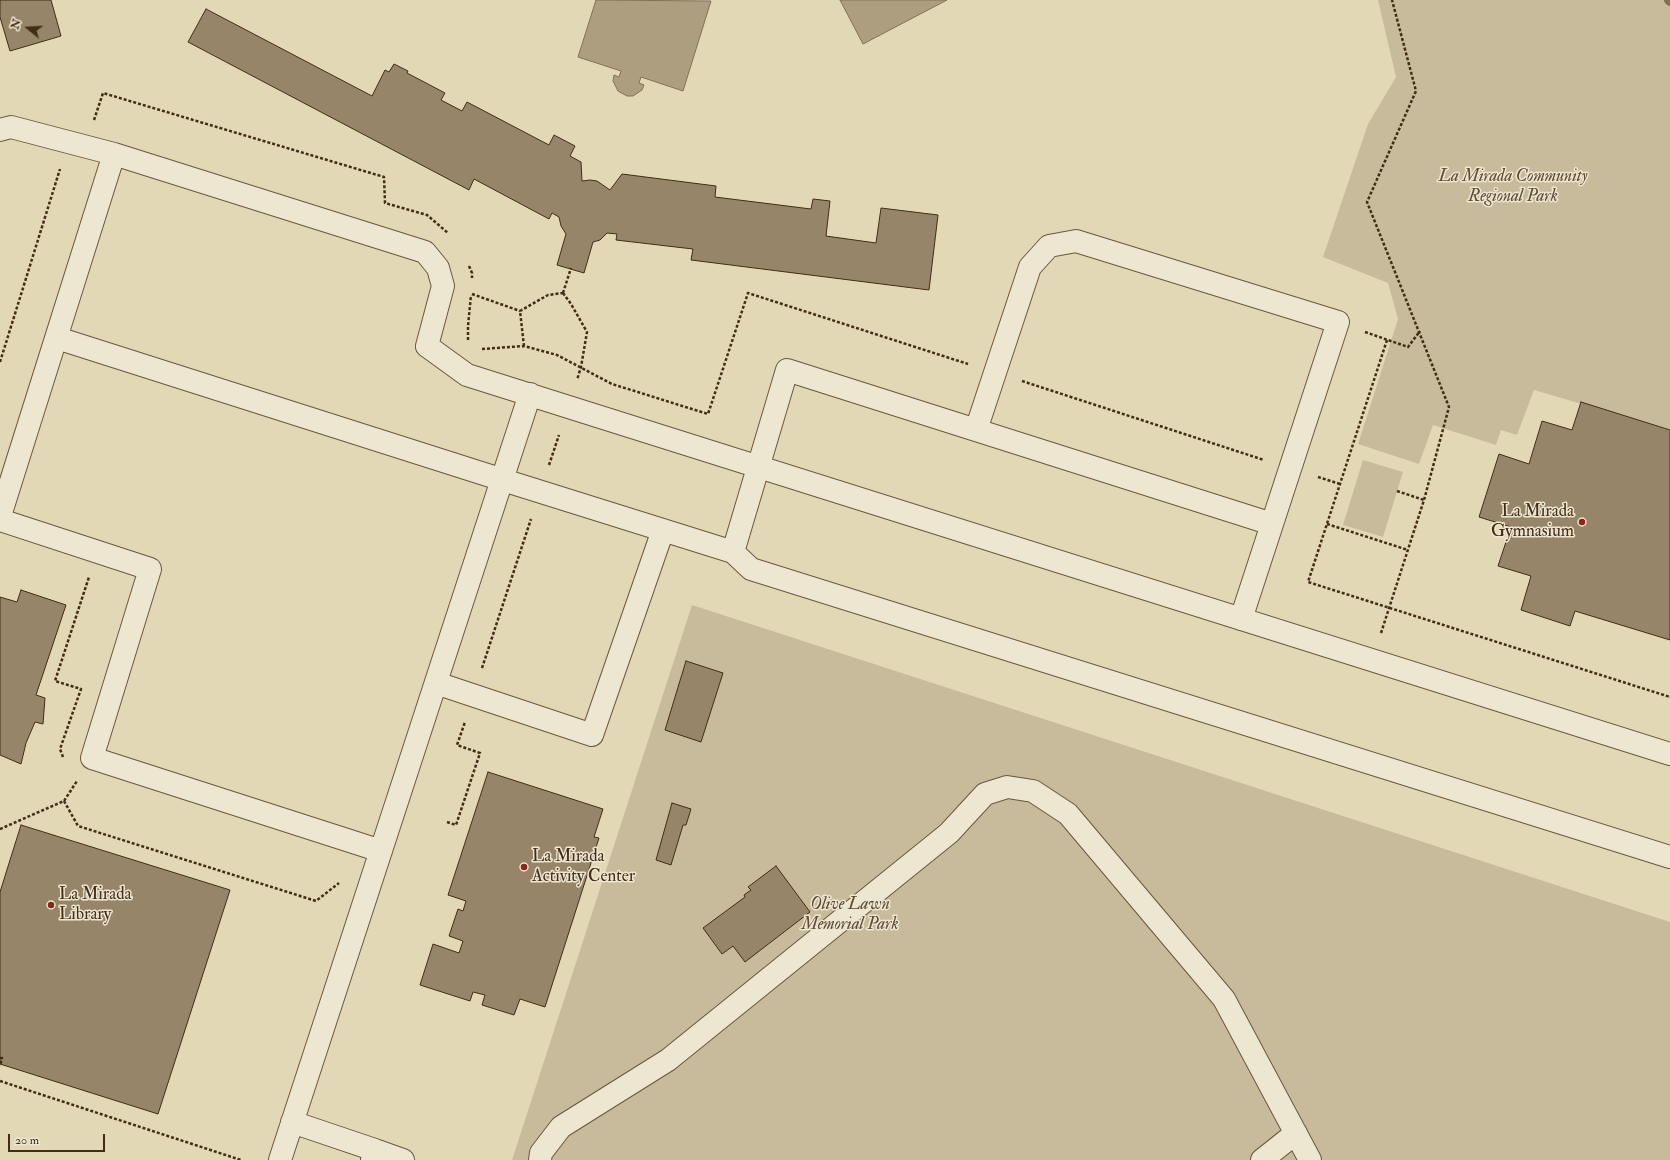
<!DOCTYPE html>
<style>
body{margin:0}
#map{position:relative;width:1670px;height:1160px;overflow:hidden;background:#e3d8b6;font-family:"IM FELL Double Pica",serif}
canvas{display:block}
.north{position:absolute;left:8px;top:8px;width:40px;height:40px;-webkit-text-stroke:3px #ede6d0;paint-order:stroke;rotate:288deg;font-size:11px;font-weight:700;line-height:16px;text-align:center;color:#432c16}
.north::after{content:'';display:block;margin:auto;width:14px;height:18px;background:#432c16;clip-path:polygon(50% 0,100% 100%,50% 72%,0 100%)}
.scale{position:absolute;left:8px;top:1134px;width:97px;height:18px;box-sizing:border-box;border:2px solid #432c16;border-top:0;padding-left:5px;font-size:12px;line-height:14px;white-space:nowrap;color:#432c16;-webkit-text-stroke:3px #ede6d0;paint-order:stroke}
</style>
<div id="map">
<canvas width="1670" height="1160"></canvas>
<div class="north">N</div>
<div class="scale">20 m</div>
</div>
<script>
const c = document.querySelector('canvas').getContext('2d');
c.lineJoin = 'round';
function paint(path, color) { c.fillStyle = color; c.fill(path, 'evenodd'); }
const shape = rows => new Path2D(rows.map(r => 'M' + r).join(''));
function stroke(path, color, width, dash) { c.strokeStyle = color; c.lineWidth = width; c.lineCap = dash ? 'butt' : 'round'; c.setLineDash(dash || []); c.stroke(path); }
function drawText(font, color, halo, rows, align = 'center') {
  c.font = font + ' "IM FELL Double Pica",serif'; c.lineWidth = 3; c.setLineDash([]); c.textBaseline = 'middle'; c.strokeStyle = halo; c.fillStyle = color; for (const [text, x, y, turn = 0] of rows) {
    c.save(); c.translate(x, y); c.rotate((+turn || 0) * Math.PI / 180); c.textAlign = isNaN(turn) ? turn : align; if (halo) c.strokeText(text, 0, 0); c.fillText(text, 0, 0); c.restore();
  }
}
paint(shape([
 [1378,0,1670,0,1670,430,1534,390,1517,435,1501,430,1496,445,1433,425,1419,464,1358,444,1398,319,1388,283,1323,257,1368,124,1396,77],
 [1363,460,1403,472,1383,537,1343,525],
 [692,605,1670,922,1670,1160,512,1160]
]), '#c8bb9b');
const water = shape([
 [596,0,711,1,683,91,641,77,639,83,644,85,642,90,633,96,627,96,618,91,613,81,614,75,619,77,621,71,578,57,596,0],
 [840,0,947,0,863,44,840,0]
]);
paint(water, '#ad9e80');
stroke(water, '#837056', 1);
stroke(shape([
 [1669,0,1670,1]
]), '#837056', 10);
const building = shape([
 [0,0,51,0,61,36,10,51,0,17,0,0],
 [206,9,372,96,385,70,389,72,394,64,408,71,407,73,445,93,441,100,462,111,467,102,549,145,554,135,575,146,570,156,581,162,582,181,590,180,597,181,610,190,622,174,716,186,715,197,811,209,813,199,830,201,826,236,876,243,881,208,938,215,929,290,691,260,693,249,616,240,617,234,607,233,600,240,593,242,584,273,557,265,566,234,561,226,559,217,552,213,549,219,474,179,469,190,188,42,206,9],
 [1581,402,1670,430,1670,640,1575,611,1570,626,1521,610,1531,576,1498,566,1511,527,1479,517,1499,454,1529,464,1542,421,1572,430,1581,402],
 [21,590,66,605,36,695,45,698,43,724,35,722,26,743,21,764,0,755,0,597,17,602,21,590],
 [686,661,723,673,701,742,665,730,686,661],
 [488,772,603,809,594,837,599,838,545,1007,520,999,514,1015,482,1005,485,995,473,992,470,1001,420,985,433,944,459,953,463,941,449,936,458,909,463,911,466,901,448,895,488,772],
 [672,803,691,809,686,825,683,825,671,865,656,860,672,803],
 [21,825,230,890,158,1114,0,1064,0,892,21,825],
 [776,866,810,912,745,962,733,946,722,954,703,928,745,897,744,895,751,890,748,887,776,866]
]);
paint(building, '#968569');
stroke(building, '#432c16', 1);
const minor = shape([
 [0,130,11,127,114,154],
 [57,338,503,480,733,552,751,569,1670,857],
 [976,430,1030,267,1049,246,1076,241,1338,322,1241,619],
 [0,516,114,154,425,252,438,268,443,286,427,346,467,375,1670,754],
 [0,520,150,569,92,758,381,851],
 [733,552,787,370,1272,524],
 [436,683,592,735,663,530],
 [292,1122,375,1150,372,1160],
 [375,1150,403,1160],
 [280,1160,530,394],
 [540,1160,541,1153,561,1127,668,1060,949,833,985,794,1007,787,1033,791,1068,814,1224,999,1310,1160],
 [1262,1160,1296,1133]
]);
stroke(minor, '#6b573e', 24);
stroke(shape([
 [94,120,103,93,384,177,385,203,427,215,448,233],
 [469,266,472,273,472,278],
 [563,293,571,304,587,332,581,367,577,380],
 [563,293,571,268],
 [472,294,520,311],
 [1365,332,1408,347,1420,331],
 [468,340,468,326,471,295],
 [1387,340,1308,582,1670,697],
 [524,346,520,311,548,295,563,293],
 [482,349,524,346,557,355,612,384,708,414,748,293,968,364],
 [0,362,60,169],
 [1022,381,1264,460],
 [549,465,559,435],
 [1318,477,1340,484],
 [1397,491,1424,500],
 [1327,524,1408,550],
 [1381,633,1424,500,1449,407,1367,202,1416,91,1392,0],
 [482,668,531,519],
 [63,757,60,749,81,689,55,681,89,577],
 [64,801,78,826,316,901,339,883],
 [447,822,456,825,480,753,457,745,465,722],
 [0,829,64,801,77,781],
 [0,1058,2,1058,0,1066],
 [0,1081,241,1160]
]), '#432c16', 2.5, [3, 2]);
stroke(minor, '#ede6d0', 22);
for (const [x, y, r, color] of [
 [1582,522,4,"#8f2418"],
 [524,867,4,"#8f2418"],
 [51,905,4,"#8f2418"]
]) { const dot = new Path2D(); dot.arc(x, y, r, 0, 2 * Math.PI); c.fillStyle = color; c.fill(dot); stroke(dot, '#ede6d0', 1.5); }
drawText('italic 17px', '#5e4931', '#ede6d0', [
 ["La Mirada Community",1513,177],
 ["Regional Park",1513,197],
 ["Olive Lawn",850,905],
 ["Memorial Park",850,925]
]);
drawText('17px', '#432c16', '#ede6d0', [
 ["La Mirada",1574,512,"right"],
 ["Gymnasium",1574,532,"right"],
 ["La Mirada",532,857],
 ["Activity Center",532,877],
 ["La Mirada",59,895],
 ["Library",59,915]
], 'left');
</script>
